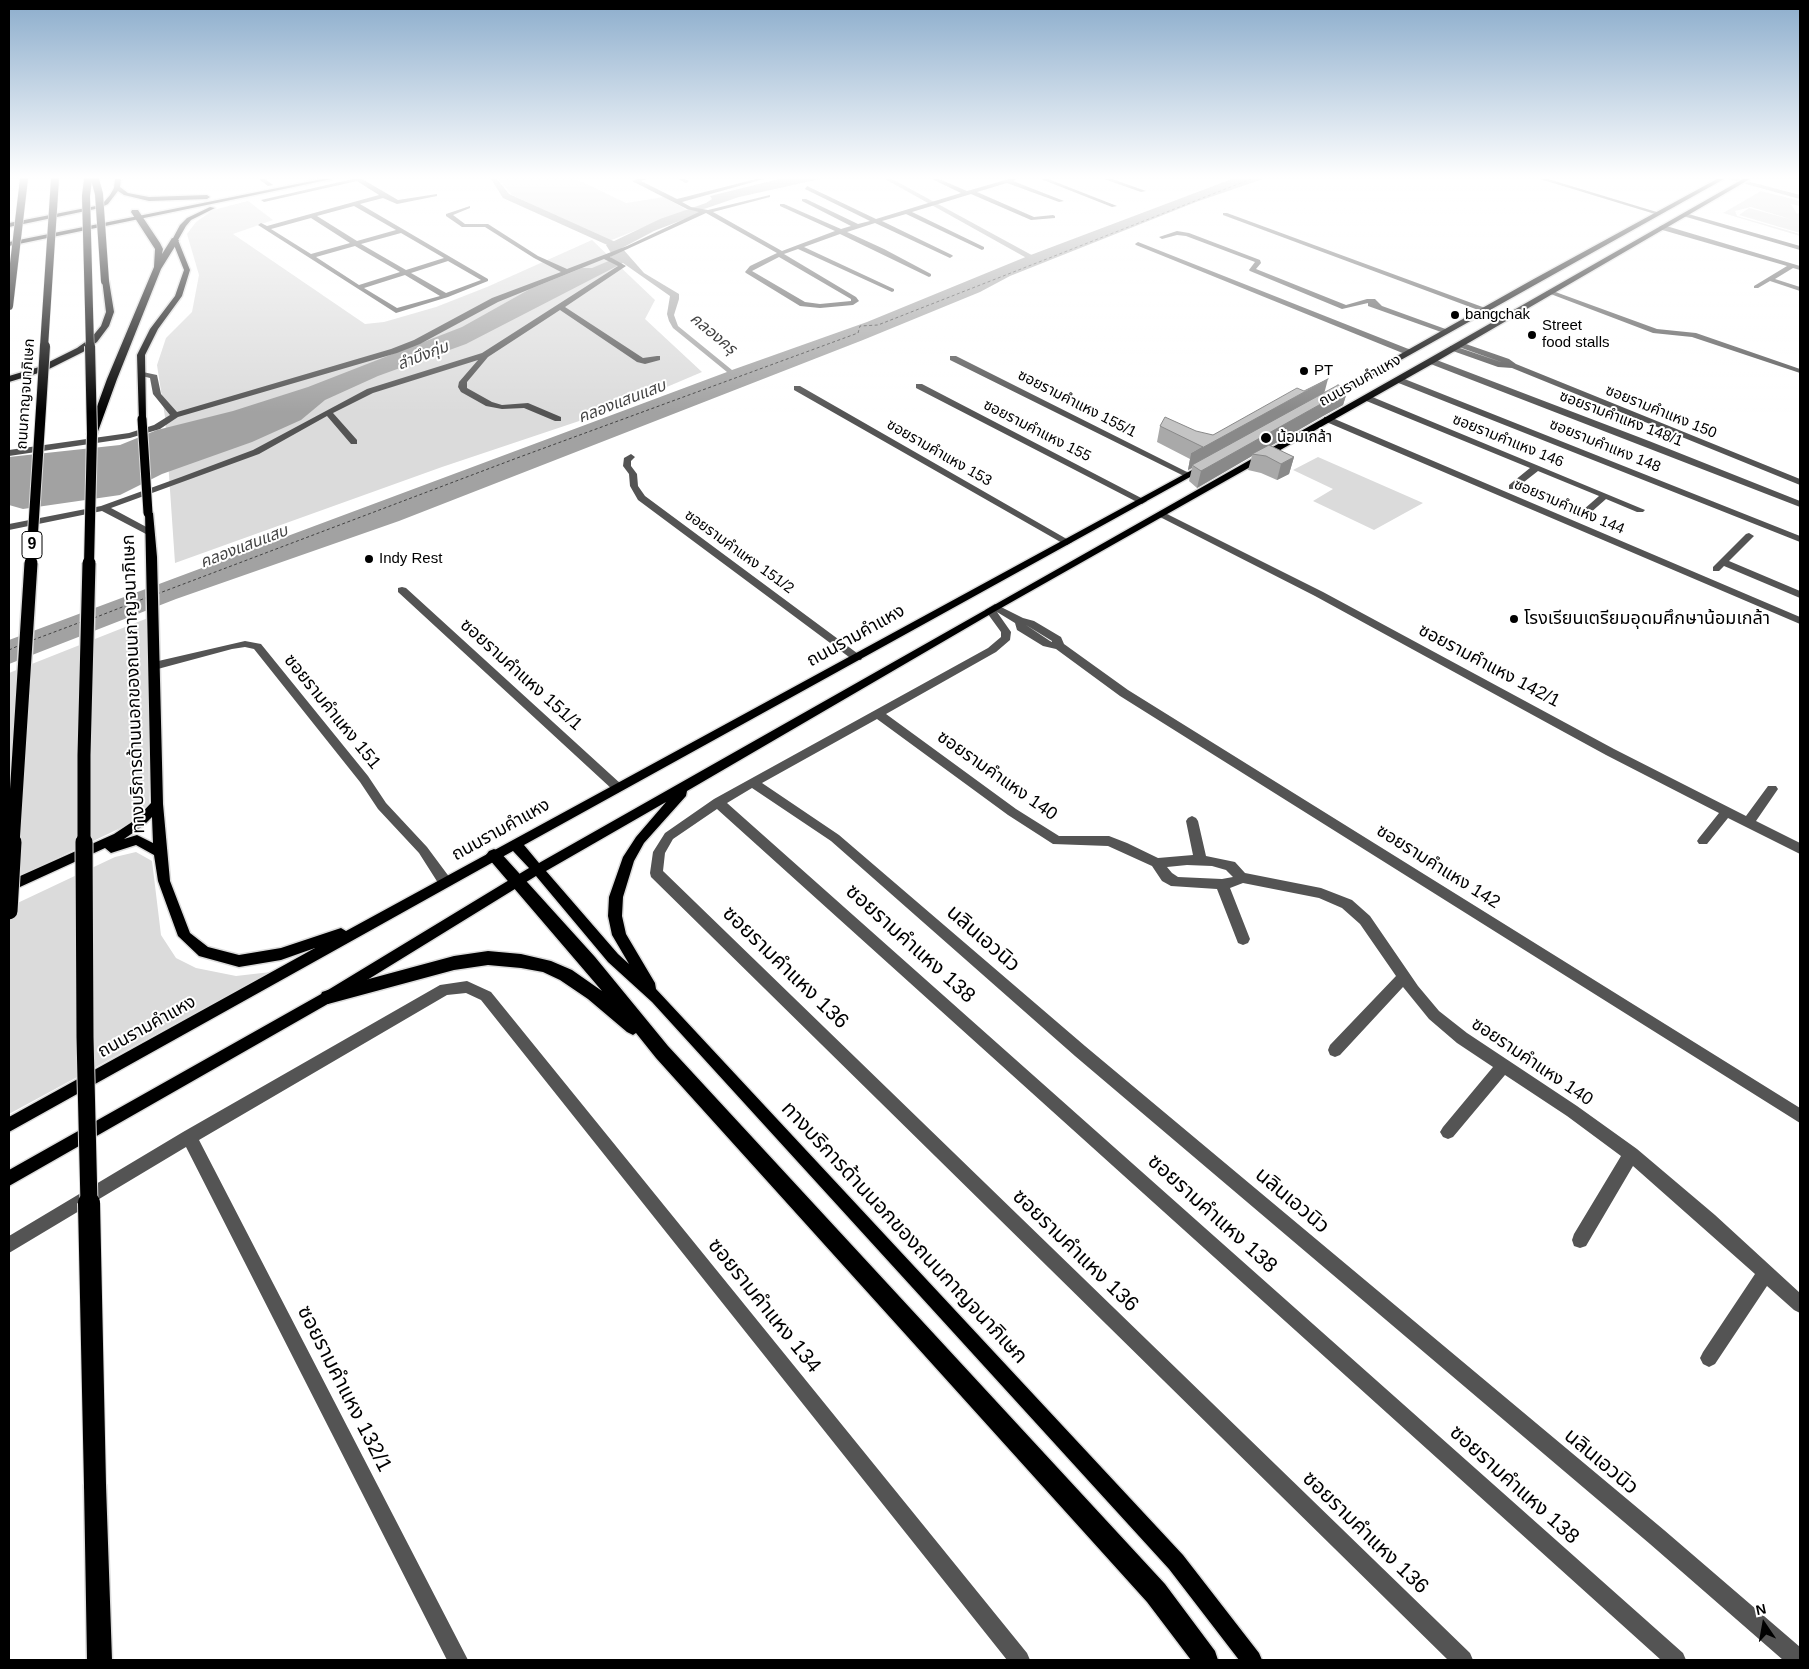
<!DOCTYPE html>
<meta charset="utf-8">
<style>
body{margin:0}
#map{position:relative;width:1809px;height:1669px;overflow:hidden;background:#fff;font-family:Helvetica,sans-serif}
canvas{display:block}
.frame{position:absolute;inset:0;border:10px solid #000;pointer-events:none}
.north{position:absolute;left:1739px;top:1599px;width:50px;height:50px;-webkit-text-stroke:4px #fff;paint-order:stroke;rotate:348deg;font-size:14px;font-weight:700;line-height:20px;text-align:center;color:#000}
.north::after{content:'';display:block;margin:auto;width:18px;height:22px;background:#000;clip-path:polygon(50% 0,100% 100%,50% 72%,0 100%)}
</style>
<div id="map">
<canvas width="1809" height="1669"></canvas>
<div class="frame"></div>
<div class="north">N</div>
</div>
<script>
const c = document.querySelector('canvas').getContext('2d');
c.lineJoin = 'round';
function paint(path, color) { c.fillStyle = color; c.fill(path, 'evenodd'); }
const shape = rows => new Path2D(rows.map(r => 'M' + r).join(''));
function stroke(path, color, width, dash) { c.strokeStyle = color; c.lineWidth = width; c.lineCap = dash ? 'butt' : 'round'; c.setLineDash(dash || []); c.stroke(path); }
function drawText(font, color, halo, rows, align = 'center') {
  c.font = font + ' Helvetica,"Noto Sans Thai",sans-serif'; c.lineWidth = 4; c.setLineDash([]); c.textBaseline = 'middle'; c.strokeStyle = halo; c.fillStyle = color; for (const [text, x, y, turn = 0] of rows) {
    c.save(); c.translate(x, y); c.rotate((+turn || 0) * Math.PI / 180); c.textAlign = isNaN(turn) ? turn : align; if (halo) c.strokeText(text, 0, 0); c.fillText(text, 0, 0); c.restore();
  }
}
paint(shape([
 [498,179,576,179,626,203,664,197,687,210,609,241,512,195],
 [1761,191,1800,201,1800,206,1791,204,1797,214,1800,212,1800,233,1739,215,1749,208,1793,220,1751,207,1735,211,1737,216,1800,234,1800,236,1723,213],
 [248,201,273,220,233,234,365,324,384,322,436,307,487,287,592,240,655,300,645,319,702,372,615,409,442,467,175,563,165,417,157,365,166,338,192,312,199,275,187,234,196,222,213,210],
 [1318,457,1423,503,1374,530,1313,501,1333,489,1293,470],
 [148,618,149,805,129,824,9,881,9,673],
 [136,852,152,861,161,935,176,958,196,968,236,976,271,972,9,1114,9,907,115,857]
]), '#dbdbdb');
paint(shape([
 [779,179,820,179,739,197,701,210,698,212,700,213,654,231,622,248,644,273,679,294,679,299,674,315,678,326,732,370,867,322,1028,256,1232,179,1263,179,1196,202,1010,276,980,292,863,340,399,521,176,599,9,664,9,640,727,372,673,328,669,321,667,314,670,296,623,263,466,344,378,376,325,400,301,420,252,442,162,474,120,495,23,509,9,505,9,457,120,445,157,430,233,411,308,387,462,327,530,289,582,268,592,268,611,260,611,253,606,245,660,219,706,203,712,199,710,196]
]), '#a2a2a2');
paint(shape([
 [491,179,497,179,509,194,620,244,627,257,620,259,614,248,503,198,491,179],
 [885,179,892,179,1039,259,1032,261,885,179],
 [1728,179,1739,179,1800,195,1800,199,1728,179]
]), '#a2a2a2');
stroke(shape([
 [157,594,517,458,858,333,860,326,878,325,1251,179],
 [94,618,148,597],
 [33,640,81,622],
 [9,650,20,645]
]), '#434343', 1, [3, 2.5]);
const major = shape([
 [115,179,121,179,120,187,128,193,149,197,207,195,210,197,207,199,149,201,124,195,118,191,108,204,100,208,9,227,9,223,96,206,104,202,110,195,114,188,115,179],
 [322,179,332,179,9,246,9,242,322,179],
 [1717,179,1724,179,1333,398,1326,396,1532,280,1717,179],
 [1743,179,1750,179,1434,363,994,612,687,791,686,796,644,843,634,861,623,897,622,916,626,934,655,983,656,989,1183,1555,1259,1653,1262,1660,1239,1660,1169,1569,652,1002,608,962,536,876,333,1001,9,1186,9,1170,323,993,529,868,513,851,9,1132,9,1117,315,948,281,960,239,967,199,956,178,936,158,881,154,855,136,845,111,853,105,848,9,892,9,881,114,834,135,820,151,803,145,511,151,511,153,513,157,557,163,804,170,881,190,933,208,947,239,955,281,948,341,928,346,931,1203,464,1210,466,524,845,539,863,1428,359,1743,179],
 [666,802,636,837,623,857,609,897,608,916,612,935,629,964,618,954,546,871,666,802],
 [152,817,153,843,137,835,124,839,143,826,152,817],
 [210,207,215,208,191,220,186,226,178,240,190,270,182,296,158,329,145,355,146,419,139,421,137,355,150,329,175,296,184,270,172,240,180,225,187,218,210,207]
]);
const highway = shape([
 [132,210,138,210,160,243,163,249,162,254,172,238,179,240,161,269,117,379,97,434,92,437,87,434,107,379,154,267,155,249,131,212,132,210],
 [102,279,109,281,114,312,109,326,97,342,83,352,45,371,9,382,9,376,39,367,77,348,91,338,101,326,106,312,102,279],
 [494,849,499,851,595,957,668,1046,1165,1584,1215,1651,1218,1660,1191,1660,1147,1602,656,1058,636,1033,633,1035,627,1032,588,999,560,980,543,972,521,968,488,965,454,970,328,1004,322,1002,320,997,322,992,328,990,454,956,488,951,521,954,551,961,572,970,602,991,489,859,486,855,489,851,494,849],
 [95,1474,103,1477,106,1485,112,1660,87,1660,84,1485,87,1477,95,1474]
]);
stroke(major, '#dbdbdb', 3);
stroke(highway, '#dbdbdb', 3);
paint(shape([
 [259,179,265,179,273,185,268,186,259,179],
 [353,179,362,179,398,200,437,194,437,196,397,204,383,198,360,204,488,279,488,281,448,297,396,313,258,225,261,223,267,226,379,195,357,181,264,202,261,200,353,179],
 [354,206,396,230,357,241,317,216,354,206],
 [311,218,350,243,311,254,271,229,311,218],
 [401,233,444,258,406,270,361,244,401,233],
 [355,246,400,272,359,285,316,257,355,246],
 [448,261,481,280,446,293,411,273,448,261],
 [405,275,440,296,397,308,364,288,405,275],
 [647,179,641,181,677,199,756,179,764,179,682,202,691,207,708,210,770,195,770,197,713,212,782,251,835,231,780,206,780,204,784,204,841,229,851,226,802,201,802,199,806,199,858,224,870,221,805,189,807,186,876,219,961,193,932,179,939,179,967,191,1009,179,1017,179,1013,181,1064,201,1059,202,1007,183,977,192,1034,217,1053,215,1055,216,1055,218,1031,220,971,194,912,212,984,247,984,249,982,250,906,214,882,221,952,255,953,256,950,258,875,223,847,232,884,249,931,274,931,276,929,277,840,234,804,247,894,289,894,291,892,292,798,249,784,254,856,297,859,301,853,305,820,308,800,306,746,273,745,272,750,266,777,253,706,213,610,257,626,266,565,307,643,358,657,356,660,356,660,360,645,364,637,362,560,310,488,357,467,382,467,388,492,402,502,405,528,403,561,417,561,421,555,421,524,408,502,409,486,406,461,392,458,387,459,382,478,360,373,393,333,413,357,440,357,444,351,444,327,416,259,454,111,508,152,530,152,534,146,534,102,511,9,530,9,524,101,506,181,477,253,450,367,389,482,353,618,266,604,259,498,302,420,344,397,353,178,417,160,429,130,438,9,456,9,450,129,433,154,425,170,415,153,394,150,378,138,375,138,371,157,375,161,394,177,412,391,349,414,340,492,298,561,272,534,258,485,227,462,227,446,216,446,214,470,206,470,208,453,215,465,224,488,224,538,256,567,269,627,246,699,212,687,209,632,181,638,179,647,179],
 [779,257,851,299,851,301,820,304,805,302,752,271,779,257],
 [678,179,685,179,689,181,686,183,678,179],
 [1041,179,1048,179,1117,206,1112,207,1041,179],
 [1104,179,1112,179,1146,191,1141,192,1104,179],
 [1540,179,1548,179,1660,213,1655,214,1540,179],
 [1223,213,1227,213,1488,309,1481,311,1223,215,1223,213],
 [1685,213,1800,246,1800,250,1683,216,1682,215,1685,213],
 [1663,225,1800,266,1800,270,1793,268,1775,279,1800,287,1800,291,1770,281,1758,288,1754,288,1754,286,1787,266,1659,229,1659,227,1663,225],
 [1177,231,1189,233,1260,260,1261,263,1256,269,1346,305,1367,299,1375,299,1382,306,1451,331,1444,333,1368,306,1368,303,1342,309,1250,271,1249,270,1255,262,1186,236,1177,235,1162,239,1159,237,1177,231],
 [1138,242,1411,350,1412,352,1405,354,1136,245,1135,244,1138,242],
 [1550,290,1657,329,1696,333,1800,369,1800,373,1692,337,1653,333,1548,293,1546,292,1550,290],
 [1457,343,1463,343,1509,359,1516,364,1800,479,1800,485,1512,368,1498,367,1450,350,1450,346,1456,346,1504,363,1457,347,1457,343],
 [950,356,956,356,1193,475,1192,477,1186,477,950,360,950,356],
 [1428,359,1434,359,1649,441,1800,501,1800,507,1428,363,1428,359],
 [1396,378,1402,378,1800,536,1800,542,1396,382,1396,378],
 [916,384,922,384,1147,501,1142,504,1139,503,916,388,916,384],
 [794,386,800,386,1072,542,1067,545,1064,544,794,390,794,386],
 [1364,396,1370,396,1645,510,1643,512,1637,512,1606,499,1589,514,1583,514,1583,510,1599,496,1538,471,1515,489,1509,489,1509,485,1530,468,1364,400,1364,396],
 [1324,417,1330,417,1800,617,1800,624,1324,421,1324,417],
 [631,454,635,457,631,461,631,466,637,474,638,486,645,496,861,656,862,658,861,660,853,660,638,500,630,486,629,474,623,466,624,458,631,454],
 [1161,511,1323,592,1614,749,1746,816,1768,786,1776,786,1778,789,1756,821,1800,843,1800,854,1728,818,1707,844,1699,844,1697,841,1699,838,1719,813,1606,755,1315,596,1158,516,1156,514,1161,511],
 [1749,533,1754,536,1729,561,1800,591,1800,598,1724,566,1719,571,1713,571,1713,567,1746,534,1749,533],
 [402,587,406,588,621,784,623,787,621,790,613,790,398,592,398,588,402,587],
 [995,604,1023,618,1034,621,1061,637,1064,644,1128,690,1800,1108,1800,1123,1120,696,1056,649,1043,646,1017,630,1015,623,997,612,1011,632,1010,640,996,652,886,714,1016,809,1059,836,1109,836,1127,843,1158,858,1193,855,1186,821,1188,818,1192,816,1196,818,1198,821,1206,856,1235,862,1245,873,1321,888,1352,900,1370,916,1418,986,1439,1011,1467,1033,1577,1106,1637,1149,1715,1215,1800,1293,1800,1313,1794,1310,1767,1286,1715,1364,1709,1367,1703,1364,1700,1358,1703,1352,1755,1274,1633,1166,1586,1246,1580,1248,1574,1246,1572,1240,1574,1234,1621,1156,1567,1116,1505,1075,1453,1137,1448,1139,1443,1137,1440,1132,1443,1127,1493,1067,1457,1043,1429,1019,1403,987,1340,1055,1335,1057,1330,1055,1328,1050,1330,1045,1396,976,1360,924,1342,908,1319,898,1243,883,1230,888,1250,939,1248,943,1243,945,1238,943,1217,889,1171,886,1162,881,1152,866,1108,846,1053,844,1008,815,877,719,762,783,839,835,1085,1046,1664,1530,1800,1647,1800,1660,1783,1660,1650,1544,1075,1056,831,841,752,788,727,803,1683,1653,1686,1660,1661,1660,717,809,673,839,665,853,663,871,1470,1653,1473,1660,1448,1660,651,877,650,873,653,852,665,833,714,799,988,648,1001,637,1001,632,985,610,995,604],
 [1026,625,1052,641,1052,642,1050,641,1026,625],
 [1187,865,1212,866,1226,870,1233,877,1222,879,1178,877,1172,873,1167,867,1187,865],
 [245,641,261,644,368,776,386,803,427,847,450,878,451,882,450,886,440,886,419,853,378,809,360,782,254,649,245,647,232,649,154,670,149,666,154,662,245,641],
 [467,981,491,992,1027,1653,1030,1660,1007,1660,481,1000,466,993,447,995,199,1140,468,1660,447,1660,186,1147,9,1253,9,1236,183,1132,440,985,467,981]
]), '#545454');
paint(major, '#000');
paint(highway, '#000');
const majorBridge = shape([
 [142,419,148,513]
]);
const highwayBridgeFar4 = shape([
 [88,179,86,196,90,347],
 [95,179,99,194,105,281],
 [9,306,24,179],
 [44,347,55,179]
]);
const highwayBridgeFar3 = shape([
 [31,564,45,346],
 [89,564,92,434,90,346]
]);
const highwayBridgeFar2 = shape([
 [13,844,31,563],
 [84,844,84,755,89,563]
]);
const highwayBridgeFar1 = shape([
 [84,842,85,1037,89,1204],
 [9,911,13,842]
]);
const highwayBridge = shape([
 [89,1203,95,1485]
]);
stroke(majorBridge, '#dbdbdb', 11, []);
stroke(highwayBridgeFar4, '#dbdbdb', 9, []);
stroke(highwayBridgeFar3, '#dbdbdb', 12, []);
stroke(highwayBridgeFar2, '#dbdbdb', 16, []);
stroke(highwayBridgeFar1, '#dbdbdb', 19, []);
stroke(highwayBridge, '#dbdbdb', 24, []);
stroke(majorBridge, '#000', 9);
stroke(highwayBridgeFar4, '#000', 8);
stroke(highwayBridgeFar3, '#000', 10);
stroke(highwayBridgeFar2, '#000', 13);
stroke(highwayBridgeFar1, '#000', 17);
stroke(highwayBridge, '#000', 22);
paint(shape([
 [1348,389,1343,405,1323,416,1270,446,1294,457,1289,474,1277,480,1261,473,1248,470,1252,456,1197,488,1189,481,1192,468,1188,470,1190,459,1157,442,1160,426,1213,435,1304,391,1324,393]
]), '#a9a9a9');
paint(shape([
 [1328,379,1324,394,1192,465,1192,468,1188,470,1191,454],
 [1348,389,1343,405,1323,416,1255,455,1252,454,1252,456,1197,488,1201,471,1328,400],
 [1294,457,1289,474,1277,480,1281,464]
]), '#898989');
const building = shape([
 [1328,379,1191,454,1203,447,1160,426,1165,417,1196,431,1213,435,1297,388,1304,391,1328,379],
 [1338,385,1348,389,1328,400,1201,471,1192,465,1338,385],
 [1269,445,1294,457,1281,464,1266,456,1252,454,1269,445]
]);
paint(building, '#c4c4c4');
stroke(building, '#898989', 1);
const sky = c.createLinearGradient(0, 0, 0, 412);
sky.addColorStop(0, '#8cadcc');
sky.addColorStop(0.43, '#fff');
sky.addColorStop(1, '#ffffff00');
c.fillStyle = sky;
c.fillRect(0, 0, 1809, 412);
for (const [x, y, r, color] of [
 [1455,315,5,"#000"],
 [1532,335,5,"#000"],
 [1304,371,5,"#000"],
 [1266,438,6,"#000"],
 [369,559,5,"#000"],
 [1514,619,5,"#000"]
]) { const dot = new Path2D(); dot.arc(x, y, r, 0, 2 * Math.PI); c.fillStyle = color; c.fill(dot); stroke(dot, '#fff', 2); }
drawText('15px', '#000', '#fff', [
 ["bangchak",1465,315],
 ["Street",1542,326],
 ["food stalls",1542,343],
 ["PT",1314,371],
 ["น้อมเกล้า",1277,438],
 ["Indy Rest",379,559]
], 'left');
drawText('15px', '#000', '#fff', [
 ["ถนนรามคำแหง",1360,381,-29],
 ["ถนนกาญจนาภิเษก",26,394,-86],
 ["ซอยรามคำแหง 155/1",1077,404,27],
 ["ซอยรามคำแหง 150",1661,412,22],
 ["ซอยรามคำแหง 148/1",1621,419,21],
 ["ซอยรามคำแหง 155",1037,431,27],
 ["ซอยรามคำแหง 146",1508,441,22],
 ["ซอยรามคำแหง 148",1605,446,22],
 ["ซอยรามคำแหง 153",939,453,30],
 ["ซอยรามคำแหง 144",1569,507,23],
 ["ซอยรามคำแหง 151/2",739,552,36]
]);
drawText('italic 16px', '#434343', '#fff', [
 ["คลองครุ",713,334,40],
 ["ลำบึงกุ่ม",423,356,-21],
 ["คลองแสนแสบ",622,402,-21],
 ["คลองแสนแสบ",244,547,-21]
]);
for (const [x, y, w] of [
 [32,545,20]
]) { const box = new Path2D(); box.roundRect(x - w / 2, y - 13.5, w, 27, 4); c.fillStyle = '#fff'; c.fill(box); stroke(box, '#000', 1); }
drawText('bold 16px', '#000', null, [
 ["9",32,545]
]);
drawText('18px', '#000', '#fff', [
 ["โรงเรียนเตรียมอุดมศึกษาน้อมเกล้า",1524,619]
], 'left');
drawText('18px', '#000', '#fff', [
 ["ถนนรามคำแหง",856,636,-29],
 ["ซอยรามคำแหง 142/1",1489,666,28],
 ["ซอยรามคำแหง 151/1",521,675,42],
 ["ทางบริการด้านนอกของถนนกาญจนาภิเษก",134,684,-92],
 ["ซอยรามคำแหง 151",332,712,51],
 ["ซอยรามคำแหง 140",997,776,35],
 ["ถนนรามคำแหง",501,830,-29],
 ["ซอยรามคำแหง 142",1438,867,32],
 ["ถนนรามคำแหง",147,1027,-29],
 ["ซอยรามคำแหง 140",1532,1062,34]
]);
drawText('21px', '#000', '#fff', [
 ["นลินเอวนิว",983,939,41],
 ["ซอยรามคำแหง 138",910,944,42],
 ["ซอยรามคำแหง 136",785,968,44],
 ["นลินเอวนิว",1292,1201,40],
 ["ซอยรามคำแหง 138",1212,1214,42],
 ["ทางบริการด้านนอกของถนนกาญจนาภิเษก",904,1233,47],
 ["ซอยรามคำแหง 136",1075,1251,44],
 ["ซอยรามคำแหง 134",764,1306,51],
 ["ซอยรามคำแหง 132/1",344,1389,63],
 ["นลินเอวนิว",1601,1462,40],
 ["ซอยรามคำแหง 138",1514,1485,42],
 ["ซอยรามคำแหง 136",1365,1533,44]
]);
</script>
